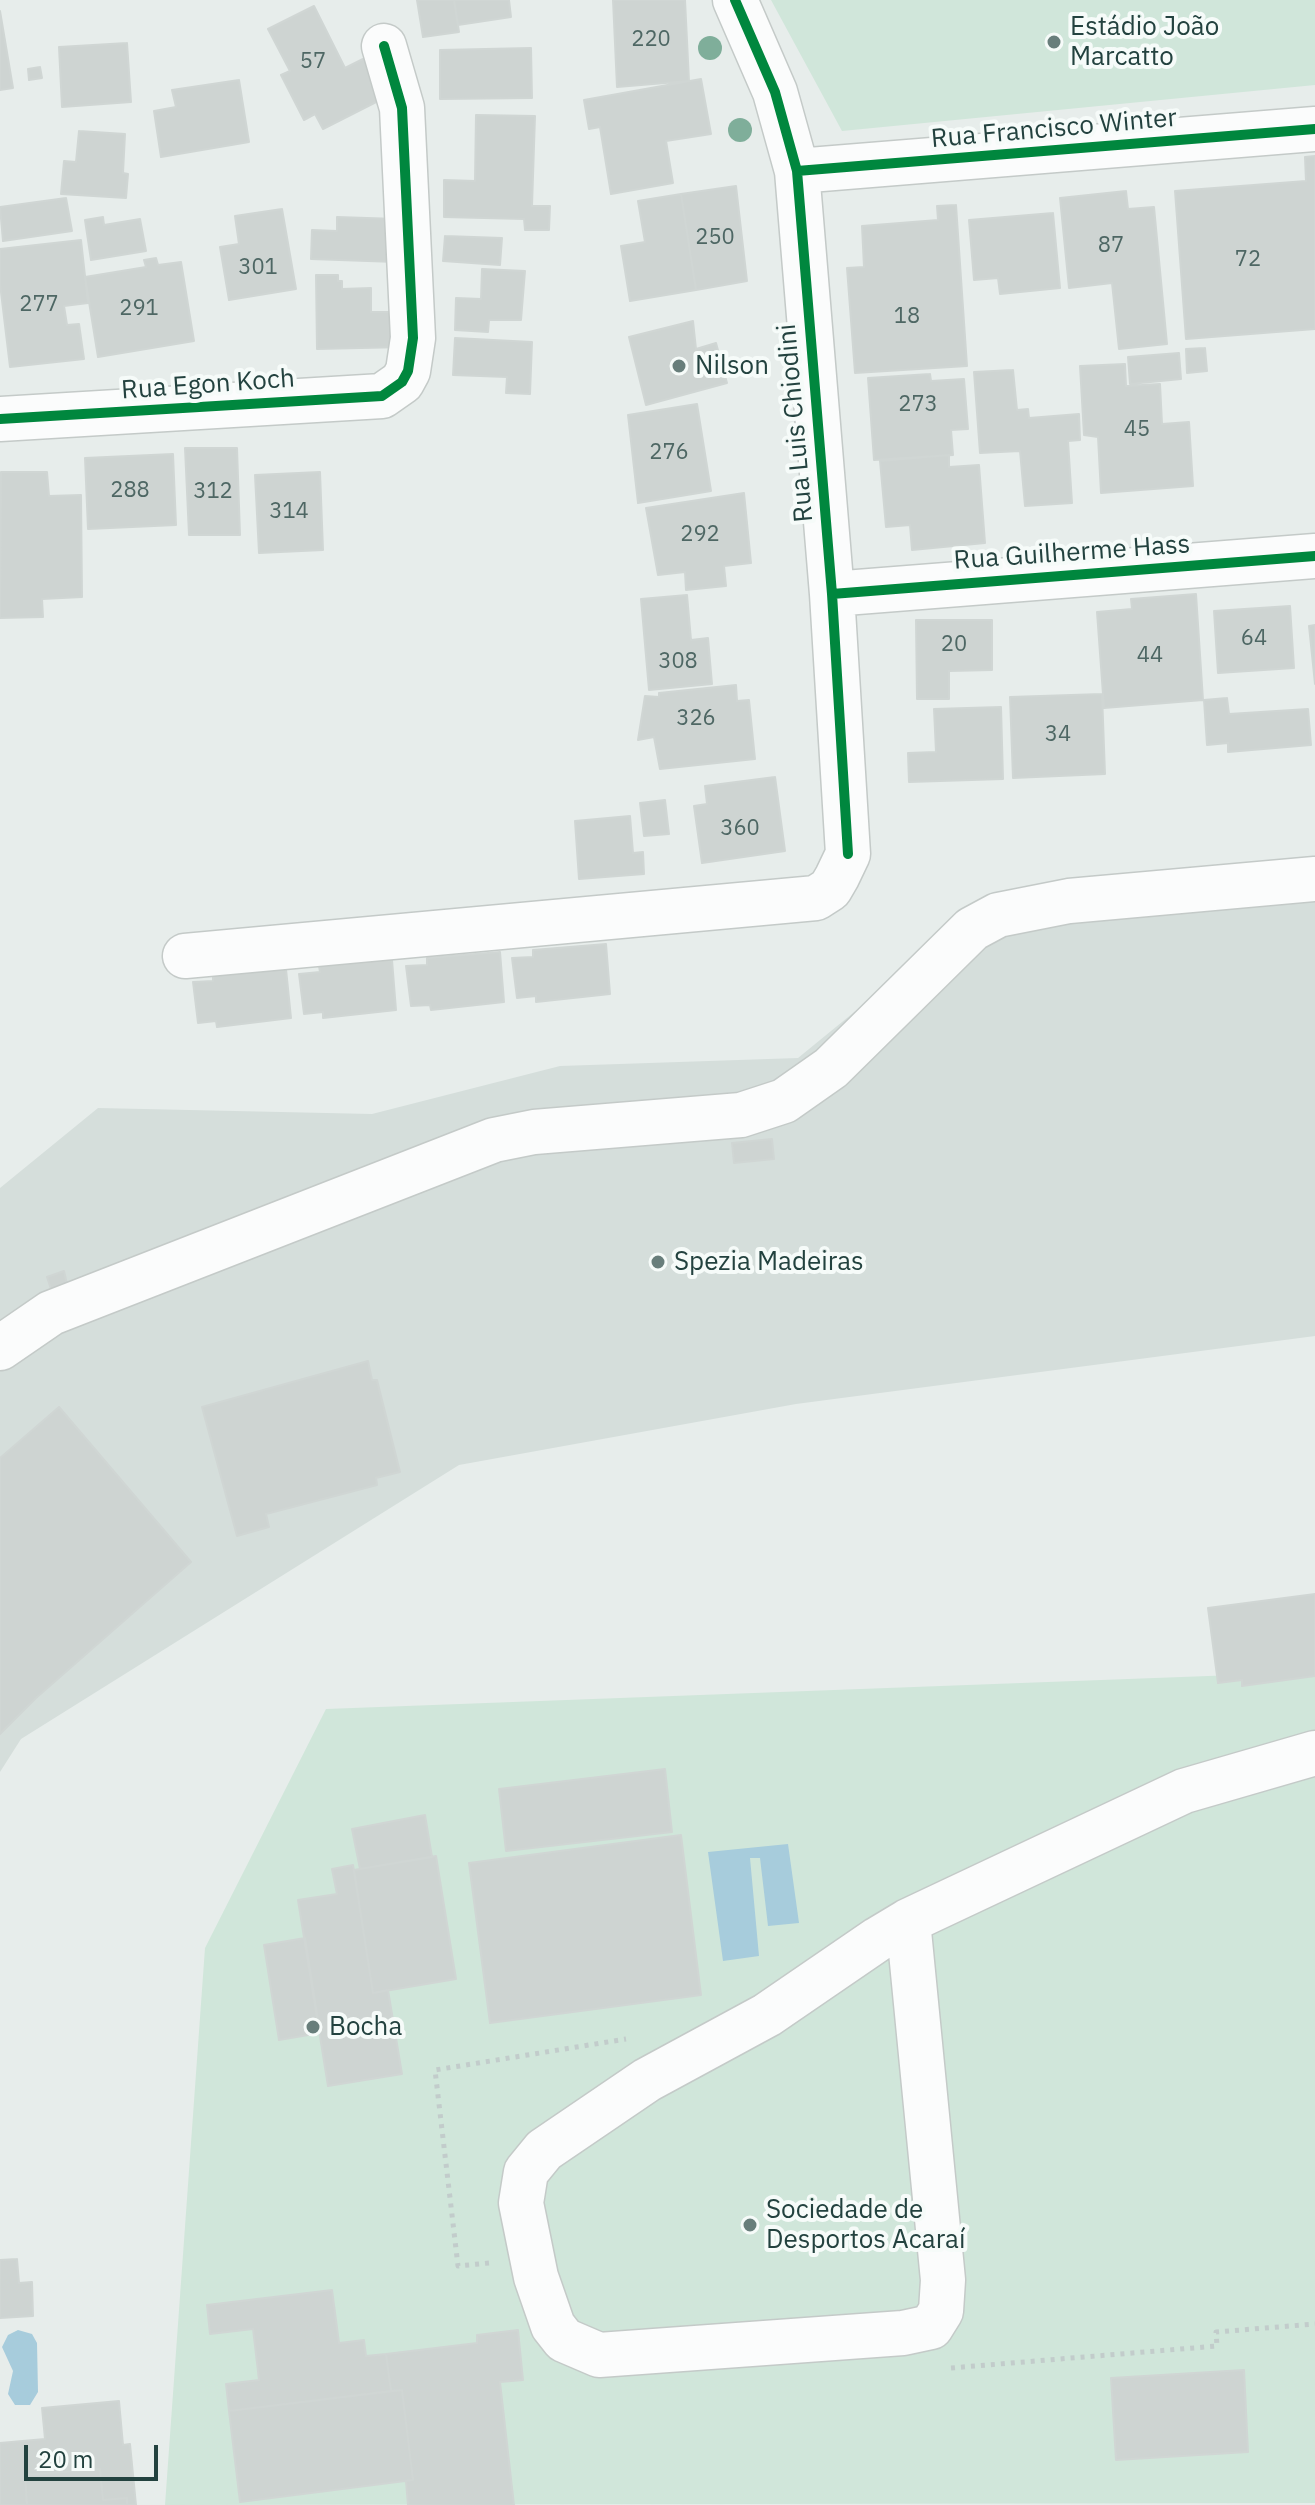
<!DOCTYPE html>
<meta charset="utf-8">
<style>
body{margin:0}
#map{position:relative;width:1315px;height:2505px;overflow:hidden;background:#e7edeb;font-family:"IBM Plex Sans",sans-serif}
canvas{display:block}
.scale{position:absolute;left:24px;top:2445px;width:134px;height:36px;box-sizing:border-box;border:4px solid #23423f;border-top:0;padding-left:10px;font-size:24px;line-height:28px;white-space:nowrap;color:#23423f;-webkit-text-stroke:6px #f6fbf9;paint-order:stroke}
</style>
<div id="map">
<canvas width="1315" height="2505"></canvas>
<div class="scale">20 m</div>
</div>
<script>
const c = document.querySelector('canvas').getContext('2d');
c.lineJoin = 'round';
function paint(path, color) { c.fillStyle = color; c.fill(path, 'evenodd'); }
const shape = rows => new Path2D(rows.map(r => 'M' + r).join(''));
function stroke(path, color, width, dash) { c.strokeStyle = color; c.lineWidth = width; c.lineCap = dash ? 'butt' : 'round'; c.setLineDash(dash || []); c.stroke(path); }
function drawText(font, color, halo, rows, align = 'center') {
  c.font = font + ' "IBM Plex Sans",sans-serif'; c.lineWidth = 8; c.setLineDash([]); c.textBaseline = 'middle'; c.strokeStyle = halo; c.fillStyle = color; for (const [text, x, y, turn = 0] of rows) {
    c.save(); c.translate(x, y); c.rotate((+turn || 0) * Math.PI / 180); c.textAlign = isNaN(turn) ? turn : align; if (halo) c.strokeText(text, 0, 0); c.fillText(text, 0, 0); c.restore();
  }
}
paint(shape([
 [1315,861,1315,1336,796,1404,459,1465,21,1739,0,1772,0,1188,98,1108,372,1114,560,1066,798,1058,1001,892]
]), '#d5dedb');
paint(shape([
 [771,0,1315,0,1315,85,842,131],
 [1315,1672,1315,2503,165,2505,205,1948,326,1709]
]), '#d0e6da');
paint(shape([
 [788,1844,799,1923,768,1926,760,1858,750,1858,759,1956,723,1961,708,1852],
 [18,2330,32,2334,37,2343,38,2392,30,2405,15,2405,8,2394,13,2371,2,2347,8,2335]
]), '#a7ccdc');
const building = shape([
 [417,0,454,0,459,32,423,37,417,0],
 [454,0,509,0,511,17,458,25,454,0],
 [613,0,685,0,689,81,617,87,613,0],
 [314,6,345,68,371,55,390,95,323,129,315,114,304,120,281,75,290,71,268,29,314,6],
 [0,11,13,88,0,90,0,11],
 [127,43,131,102,62,107,59,47,127,43],
 [531,48,532,98,440,99,440,50,531,48],
 [40,67,42,78,29,80,28,69,40,67],
 [701,79,711,134,666,141,673,183,611,194,600,127,589,129,584,100,701,79],
 [239,80,249,142,161,157,154,111,176,107,172,90,239,80],
 [476,115,535,116,532,206,550,206,549,230,525,230,524,219,444,217,444,180,475,181,476,115],
 [79,131,125,134,123,173,128,174,126,198,61,194,64,161,76,162,79,131],
 [1315,156,1315,329,1186,339,1175,191,1306,181,1305,157,1315,156],
 [736,186,747,281,696,290,681,194,736,186],
 [1126,191,1128,209,1154,207,1167,344,1119,349,1112,283,1069,288,1060,198,1126,191],
 [681,194,696,290,630,301,621,246,645,242,638,201,681,194],
 [66,198,72,231,3,241,0,207,66,198],
 [956,205,967,366,855,373,847,268,864,267,862,226,938,220,937,206,956,205],
 [282,209,296,289,229,300,220,247,239,244,235,216,282,209],
 [1053,213,1060,288,1000,294,998,278,974,280,969,220,1053,213],
 [103,217,104,225,140,219,146,251,91,260,85,220,103,217],
 [337,217,397,219,396,262,311,259,312,230,337,231,337,217],
 [445,236,502,238,500,265,443,261,445,236],
 [81,240,88,303,64,306,67,325,79,324,84,359,10,367,0,284,0,249,81,240],
 [156,258,158,265,181,262,194,341,98,357,85,277,146,267,144,260,156,258],
 [482,269,525,271,521,320,489,320,488,332,455,330,456,298,481,299,482,269],
 [316,275,338,275,338,281,342,281,342,289,371,288,371,312,404,312,405,347,317,349,316,275],
 [693,321,696,349,716,343,727,383,646,405,629,337,693,321],
 [455,338,532,342,530,394,506,393,507,377,453,375,455,338],
 [1205,348,1207,371,1187,373,1186,349,1205,348],
 [1179,353,1181,379,1130,384,1128,357,1179,353],
 [1125,364,1126,386,1160,384,1162,424,1189,422,1193,486,1101,493,1098,437,1084,435,1080,366,1125,364],
 [1013,370,1017,410,1028,409,1029,418,1079,414,1080,440,1068,441,1072,503,1025,506,1020,451,980,453,974,372,1013,370],
 [930,374,931,381,964,379,968,429,951,430,953,455,874,460,868,378,930,374],
 [697,404,711,491,638,503,628,415,697,404],
 [185,448,237,448,240,535,189,535,185,448],
 [173,454,176,525,88,529,85,458,173,454],
 [949,455,949,467,979,465,985,543,912,550,910,525,886,527,880,461,949,455],
 [1,472,47,472,49,496,81,495,82,597,42,599,43,617,0,618,1,472],
 [320,472,323,550,259,553,255,475,320,472],
 [744,493,751,563,724,566,726,586,686,590,685,572,658,575,646,508,744,493],
 [1196,594,1203,700,1104,708,1097,612,1132,609,1131,599,1196,594],
 [687,595,691,640,708,638,712,684,649,690,641,599,687,595],
 [1290,606,1294,668,1218,673,1214,611,1290,606],
 [916,620,992,620,992,670,949,671,949,699,917,699,916,620],
 [1315,625,1315,684,1309,626,1315,625],
 [736,685,737,701,749,700,755,759,660,769,654,737,638,740,645,696,659,697,659,693,736,685],
 [1102,694,1105,774,1013,778,1010,697,1102,694],
 [1227,698,1229,714,1308,709,1311,745,1228,752,1228,743,1207,745,1204,700,1227,698],
 [1001,707,1003,779,909,782,908,753,936,752,934,709,1001,707],
 [775,777,785,851,702,863,694,806,707,804,705,786,775,777],
 [665,800,669,834,644,836,640,803,665,800],
 [630,816,633,853,643,852,644,874,579,879,575,821,630,816],
 [606,944,610,994,536,1002,536,996,517,998,512,958,533,957,533,950,606,944],
 [500,952,504,1002,431,1010,430,1005,411,1006,406,966,427,965,427,958,500,952],
 [392,960,396,1010,323,1018,323,1012,304,1014,299,974,320,972,319,966,392,960],
 [286,969,291,1018,217,1027,216,1021,198,1023,193,982,213,981,213,975,286,969],
 [772,1139,774,1159,734,1163,732,1143,772,1139],
 [64,1271,67,1284,51,1289,47,1277,64,1271],
 [368,1361,372,1380,377,1380,400,1472,376,1478,377,1485,266,1514,269,1527,237,1536,202,1407,368,1361],
 [59,1407,191,1562,36,1698,0,1734,0,1458,59,1407],
 [1315,1594,1315,1676,1242,1686,1242,1680,1218,1683,1208,1608,1315,1594],
 [665,1769,672,1832,506,1851,499,1789,665,1769],
 [425,1815,432,1857,360,1869,352,1829,425,1815],
 [681,1835,701,1995,490,2023,469,1863,681,1835],
 [436,1856,456,1979,373,1993,354,1870,436,1856],
 [353,1865,373,1993,388,1990,402,2074,328,2086,298,1900,337,1894,332,1869,353,1865],
 [305,1938,320,2033,279,2040,264,1945,305,1938],
 [17,2259,19,2283,32,2282,33,2316,0,2318,0,2260,17,2259],
 [332,2290,339,2343,364,2340,366,2356,386,2354,391,2391,229,2411,226,2384,259,2380,253,2329,210,2334,207,2305,332,2290],
 [518,2330,523,2380,500,2382,514,2505,408,2505,406,2481,413,2480,402,2390,391,2391,386,2354,477,2343,477,2335,518,2330],
 [1244,2370,1248,2452,1116,2460,1111,2378,1244,2370],
 [402,2390,413,2480,240,2502,229,2411,402,2390],
 [119,2401,123,2445,130,2444,136,2505,127,2505,127,2498,103,2500,100,2469,25,2475,27,2505,0,2505,0,2443,45,2439,42,2408,119,2401],
 [100,2469,103,2500,127,2498,127,2505,27,2505,25,2475,100,2469]
]);
paint(building, '#ced4d2');
stroke(building, '#d0d6d4', 2);
const minor = shape([
 [797,171,1315,129],
 [0,419,382,396,402,382,408,371,413,338,402,108,384,46],
 [832,594,1315,556],
 [185,956,816,898,830,889,837,877,848,854,832,594,797,171,775,92,735,0],
 [0,1348,51,1313,494,1140,534,1132,741,1115,784,1101,831,1068,972,929,998,915,1069,901,1315,879],
 [908,1921,943,2280,941,2311,931,2327,903,2333,599,2355,564,2340,553,2326,536,2277,521,2203,526,2172,544,2150,647,2080,767,2015,878,1939,908,1921,1184,1791,1315,1753]
]);
stroke(minor, '#c4cac8', 47);
stroke(shape([
 [489,2263,458,2266,435,2070,626,2039],
 [951,2368,1217,2346,1216,2332,1315,2324]
]), '#c2cccb', 5, [4, 6]);
stroke(minor, '#fbfcfc', 44);
stroke(shape([
 [735,0,775,92,797,171,832,594,848,854],
 [797,171,1315,129],
 [0,419,382,396,402,382,408,371,413,338,402,108,384,46],
 [832,594,1315,556]
]), '#00873e', 10);
c.fillStyle = '#7fae9a';
for (const [x, y] of [
 [710,48],
 [740,130]
]) { c.beginPath(); c.arc(x, y, 12, 0, 2 * Math.PI); c.fill(); }
for (const [x, y, r, color] of [
 [1054,42,8,"#687e7b"],
 [679,366,8,"#687e7b"],
 [658,1262,8,"#687e7b"],
 [313,2027,8,"#687e7b"],
 [750,2225,8,"#687e7b"]
]) { const dot = new Path2D(); dot.arc(x, y, r, 0, 2 * Math.PI); c.fillStyle = color; c.fill(dot); stroke(dot, '#f6fbf9', 3); }
drawText('22px', '#4e6764', null, [
 ["220",651,40],
 ["57",313,62],
 ["250",715,238],
 ["87",1111,246],
 ["72",1248,260],
 ["301",258,268],
 ["277",39,305],
 ["291",139,309],
 ["18",907,317],
 ["273",918,405],
 ["45",1137,430],
 ["276",669,453],
 ["288",130,491],
 ["312",213,492],
 ["314",289,512],
 ["292",700,535],
 ["64",1254,639],
 ["20",954,645],
 ["44",1150,656],
 ["308",678,662],
 ["326",696,719],
 ["34",1058,735],
 ["360",740,829]
]);
drawText('26px', '#23423f', '#f6fbf9', [
 ["Estádio João",1070,27],
 ["Marcatto",1070,57],
 ["Nilson",695,366],
 ["Spezia Madeiras",674,1262],
 ["Bocha",329,2027],
 ["Sociedade de",766,2210],
 ["Desportos Acaraí",766,2240]
], 'left');
drawText('26px', '#23423f', '#f6fbf9', [
 ["Rua Francisco Winter",1054,129,-5],
 ["Rua Egon Koch",208,385,-4],
 ["Rua Luis Chiodini",796,423,-95],
 ["Rua Guilherme Hass",1072,553,-4]
]);
</script>
